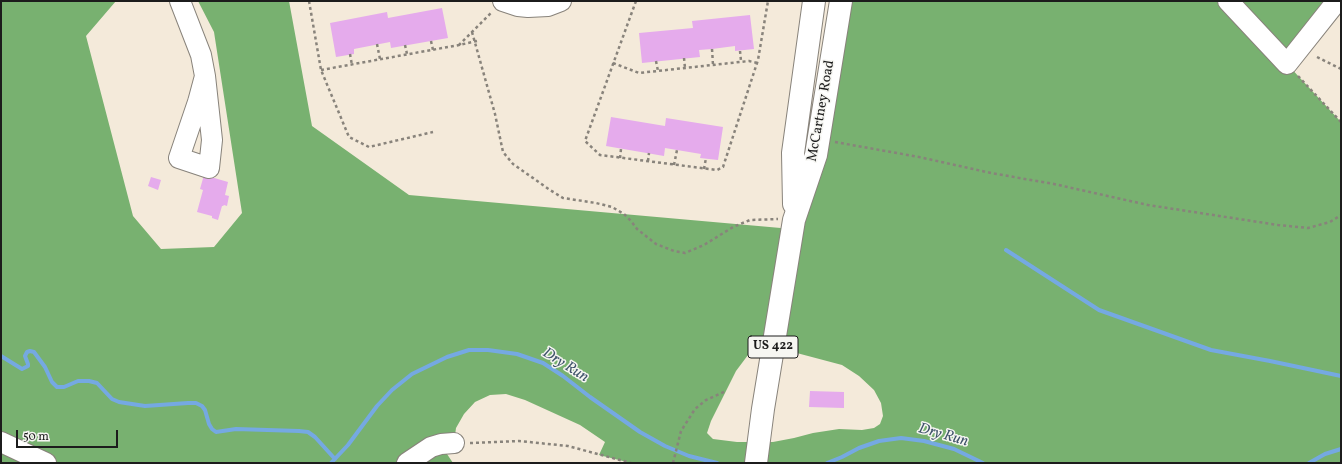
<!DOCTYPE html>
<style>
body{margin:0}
#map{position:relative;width:1342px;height:464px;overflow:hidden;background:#f4eada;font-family:Vollkorn,serif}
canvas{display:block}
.frame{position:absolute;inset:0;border:2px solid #1c1c1c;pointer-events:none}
.scale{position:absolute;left:16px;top:430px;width:102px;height:18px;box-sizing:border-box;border:2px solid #1c1c1c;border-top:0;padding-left:5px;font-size:12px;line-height:14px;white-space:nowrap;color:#1c1c1c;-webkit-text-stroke:3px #f6f6f2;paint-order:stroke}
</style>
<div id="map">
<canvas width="1342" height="464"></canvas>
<div class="frame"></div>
<div class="scale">50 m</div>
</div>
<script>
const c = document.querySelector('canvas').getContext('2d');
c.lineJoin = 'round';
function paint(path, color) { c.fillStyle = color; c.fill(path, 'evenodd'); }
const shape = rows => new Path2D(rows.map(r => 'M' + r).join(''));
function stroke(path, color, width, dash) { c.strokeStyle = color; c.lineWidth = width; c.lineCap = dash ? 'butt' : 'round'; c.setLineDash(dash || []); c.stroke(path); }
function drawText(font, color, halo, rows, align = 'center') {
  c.font = font + ' Vollkorn,serif'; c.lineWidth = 3; c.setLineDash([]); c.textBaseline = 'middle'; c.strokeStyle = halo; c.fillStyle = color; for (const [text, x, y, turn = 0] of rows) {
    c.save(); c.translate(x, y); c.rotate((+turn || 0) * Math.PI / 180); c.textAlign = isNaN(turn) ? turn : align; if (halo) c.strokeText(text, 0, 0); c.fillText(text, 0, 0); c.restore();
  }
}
paint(shape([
 [1,1,116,1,86,36,133,216,161,249,214,247,242,213,214,32,198,1,289,1,312,126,409,195,792,229,841,1,1337,1,1287,64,1341,122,1341,463,631,463,599,455,605,442,580,425,525,400,506,394,490,395,475,402,464,414,456,428,454,443,441,445,453,463,1,463],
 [765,350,793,352,842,365,859,376,874,390,881,403,883,416,880,424,874,428,862,430,839,429,813,433,794,438,773,442,737,442,713,439,707,433,711,421,736,371,748,355]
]), '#78b170');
stroke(shape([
 [1006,250,1099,310,1211,350,1270,361,1341,376],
 [1,356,22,369,28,366,28,364,25,356,27,352,30,351,34,352,45,367,52,382,57,387,64,387,78,381,89,381,97,383,112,399,119,402,145,406,188,403,196,403,202,406,205,410,209,424,212,429,216,432,236,429,299,431,308,432,315,437,335,459],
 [331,463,348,445,377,406,392,390,412,374,447,357,469,350,488,350,517,354,543,363,563,376,590,397,640,432,665,446,689,456,717,463],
 [827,463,842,457,859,448,879,441,901,438,924,441,954,449,983,463],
 [1309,463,1325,454,1341,449]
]), '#75a9e2', 4);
paint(shape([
 [442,8,448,38,391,48,390,42,354,49,354,54,336,57,330,23,387,12,388,18],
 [750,15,754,49,735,51,735,46,712,49,699,50,700,57,642,63,639,33,693,28,692,21],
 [611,117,665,126,666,118,723,127,718,160,700,158,701,154,665,148,664,156,606,146],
 [204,175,228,182,225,195,229,196,227,206,224,205,223,206,222,206,218,220,212,218,212,216,197,212,203,190,200,189],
 [151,177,161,180,158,190,148,186],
 [810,391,844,392,844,408,809,407]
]), '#e5abec');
const minor = shape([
 [180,1,201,55,205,76,212,140,209,168,179,158,198,102,205,76],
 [503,1,518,6,528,7,548,6,561,1],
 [1228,1,1287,64,1337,1],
 [1,442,46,463],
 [407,463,431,447,441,444,454,443]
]);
const highway = shape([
 [794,204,793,153,814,1],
 [756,463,763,409,794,220,816,155,841,1]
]);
stroke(minor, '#88837b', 22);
stroke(highway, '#88837b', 24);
stroke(shape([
 [309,1,321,70,349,137,369,147,433,132],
 [636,1,585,141,600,155,717,170,723,167,758,60,768,1],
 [472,32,495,114,503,152,513,164,550,190,563,198,596,203,612,207,624,214,631,221,637,229,656,244,674,251,685,253,704,245,733,227,750,220,778,219],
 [431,41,433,50],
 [477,41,459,45,491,13],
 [377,44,380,59],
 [405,45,407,54],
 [712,49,713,65],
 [740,51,741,61],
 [350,54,352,65],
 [1317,57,1341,69],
 [684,58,685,68],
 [656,61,658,71],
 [613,63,639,73,749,61,757,63],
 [321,70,459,45],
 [1298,76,1341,122],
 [835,142,919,157,991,173,1054,184,1148,205,1278,225,1308,228,1330,222,1341,215],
 [620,158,621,149],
 [648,161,649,153],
 [674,165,677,150],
 [704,169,706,158],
 [470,443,519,441,568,446,631,463],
 [673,463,681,431,695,409,706,400,726,391]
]), '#88837b', 2.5, [3, 3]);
stroke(minor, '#fff', 20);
stroke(highway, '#fff', 22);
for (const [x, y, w] of [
 [773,347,50]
]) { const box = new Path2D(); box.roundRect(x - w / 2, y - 11, w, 22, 3); c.fillStyle = '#f6f6f2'; c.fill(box); stroke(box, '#1c1c1c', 1); }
drawText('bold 13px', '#1c1c1c', null, [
 ["US 422",773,347]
]);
drawText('14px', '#1c1c1c', '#f6f6f2', [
 ["McCartney Road",822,111,-80]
]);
drawText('italic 15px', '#40546b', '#f6f6f2', [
 ["Dry Run",565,366,32],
 ["Dry Run",943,436,16]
]);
</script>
